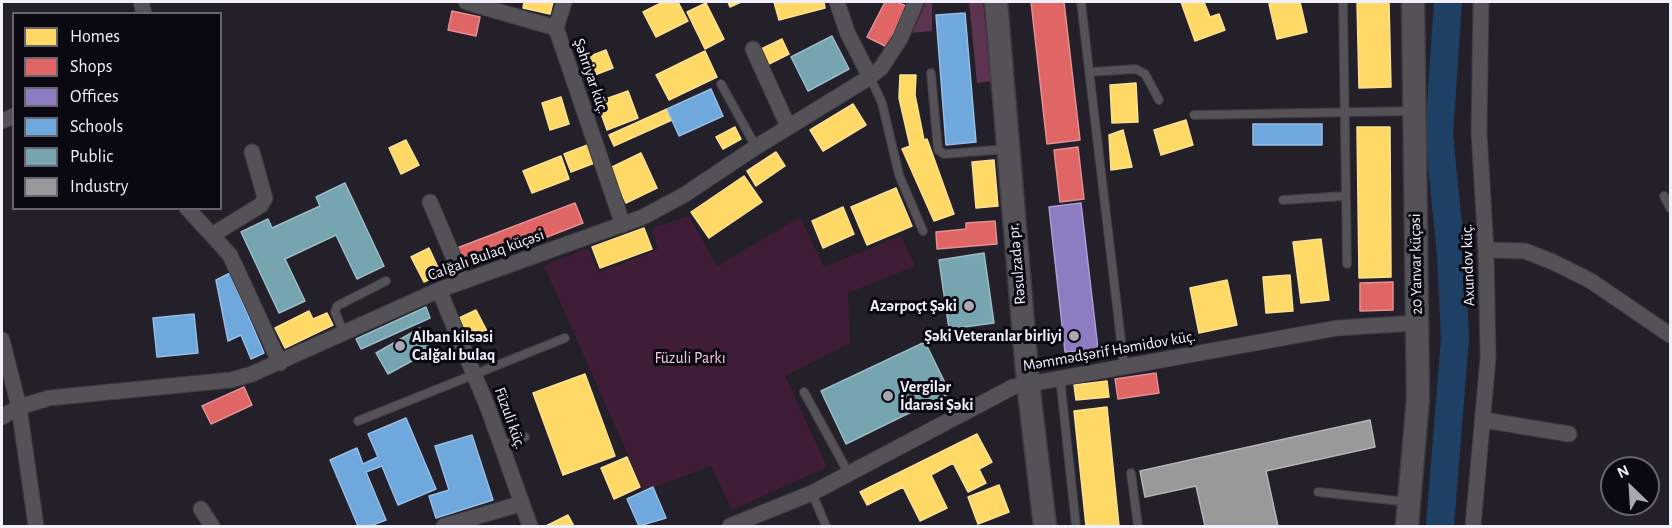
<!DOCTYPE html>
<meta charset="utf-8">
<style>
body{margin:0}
#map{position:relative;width:1672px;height:528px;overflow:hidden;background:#23202a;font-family:"Alegreya Sans",sans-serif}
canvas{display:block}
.frame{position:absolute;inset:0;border:3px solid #f2effc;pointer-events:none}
.legend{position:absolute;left:12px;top:12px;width:210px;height:198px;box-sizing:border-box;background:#0a0810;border:2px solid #67646e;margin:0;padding:8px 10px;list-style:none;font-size:18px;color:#f2effc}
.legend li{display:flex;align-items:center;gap:12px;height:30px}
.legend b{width:30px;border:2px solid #67646e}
.north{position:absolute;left:1600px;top:456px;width:60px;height:60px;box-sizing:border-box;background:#0a0810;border:2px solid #67646e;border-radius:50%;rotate:335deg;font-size:16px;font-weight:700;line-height:24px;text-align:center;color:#f2effc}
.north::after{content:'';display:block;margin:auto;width:21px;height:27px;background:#aaa7b2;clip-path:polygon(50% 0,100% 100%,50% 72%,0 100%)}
</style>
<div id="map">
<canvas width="1672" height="528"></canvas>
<div class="frame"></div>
<ul class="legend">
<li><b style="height:16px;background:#ffd966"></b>Homes</li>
<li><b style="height:16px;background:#e06666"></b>Shops</li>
<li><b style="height:16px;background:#8e7cc3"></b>Offices</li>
<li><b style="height:16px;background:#6fa8dc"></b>Schools</li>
<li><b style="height:16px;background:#76a5af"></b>Public</li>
<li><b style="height:16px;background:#999"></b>Industry</li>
</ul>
<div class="north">N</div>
</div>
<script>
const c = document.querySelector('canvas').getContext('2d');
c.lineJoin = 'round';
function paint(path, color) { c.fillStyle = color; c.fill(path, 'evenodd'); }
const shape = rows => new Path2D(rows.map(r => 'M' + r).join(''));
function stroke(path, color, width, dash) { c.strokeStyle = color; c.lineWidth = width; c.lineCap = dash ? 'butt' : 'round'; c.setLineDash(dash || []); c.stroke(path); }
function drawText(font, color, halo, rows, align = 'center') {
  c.font = font + ' "Alegreya Sans",sans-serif'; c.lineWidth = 6; c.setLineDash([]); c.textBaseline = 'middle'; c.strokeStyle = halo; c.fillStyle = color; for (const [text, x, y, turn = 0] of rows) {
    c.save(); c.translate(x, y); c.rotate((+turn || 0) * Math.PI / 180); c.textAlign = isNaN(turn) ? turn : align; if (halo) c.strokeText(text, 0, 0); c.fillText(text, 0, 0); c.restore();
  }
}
paint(shape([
 [689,216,717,266,800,217,824,267,901,236,915,266,848,293,850,343,785,376,827,467,732,510,711,466,644,491,544,266,588,248,598,273,658,249,652,228]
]), '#401d36');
paint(shape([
 [926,2,932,2,932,31,912,33],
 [969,2,983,2,992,81,977,83]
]), '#5c3350');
const homes = shape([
 [524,2,553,2,550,14,523,8,524,2],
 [663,2,678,2,688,21,656,37,643,12,663,2],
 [728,2,741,2,730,7,728,2],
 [774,2,824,2,825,8,779,20,774,2],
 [1181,2,1204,2,1210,17,1219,14,1225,30,1195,41,1181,2],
 [1278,2,1300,2,1307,32,1277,39,1269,4,1278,2],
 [1357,2,1389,2,1391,87,1359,88,1357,2],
 [706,3,724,39,705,49,687,12,706,3],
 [782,39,789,54,765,66,757,51,782,39],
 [606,50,613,68,587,78,580,60,606,50],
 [705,51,717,77,669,100,656,75,705,51],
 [900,75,916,75,915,95,924,140,927,139,954,214,934,221,902,149,910,146,899,98,900,75],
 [1136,83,1138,122,1112,123,1110,85,1136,83],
 [628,91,638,118,607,130,597,102,628,91],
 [561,97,569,124,550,130,542,103,561,97],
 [853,104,866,125,823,151,810,130,853,104],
 [667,109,672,120,614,146,609,135,667,109],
 [1186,120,1193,145,1161,155,1154,130,1186,120],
 [735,127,741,139,723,149,716,137,735,127],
 [1357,127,1390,127,1391,277,1359,278,1357,127],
 [1123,130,1132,167,1111,170,1109,135,1123,130],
 [406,140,419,165,401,174,389,148,406,140],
 [590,144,597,162,571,172,564,154,590,144],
 [776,152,785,166,756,186,747,171,776,152],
 [641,153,657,188,626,203,610,168,641,153],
 [561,156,569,179,532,193,523,171,561,156],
 [994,160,998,206,976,208,972,162,994,160],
 [744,176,762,202,709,238,691,212,744,176],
 [896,188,912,226,867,245,851,207,896,188],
 [843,207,854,234,823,248,812,221,843,207],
 [644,228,652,249,600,268,592,247,644,228],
 [1321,239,1329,300,1301,303,1293,242,1321,239],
 [429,248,441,274,424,282,411,257,429,248],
 [1290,275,1293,311,1266,313,1263,277,1290,275],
 [1227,280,1237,325,1199,333,1190,288,1227,280],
 [476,310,489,335,471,343,459,318,476,310],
 [309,311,313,319,327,313,333,325,285,348,275,328,309,311],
 [585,374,615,456,563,475,533,393,585,374],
 [1107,381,1109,397,1076,400,1074,385,1107,381],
 [1107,407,1119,526,1086,526,1074,411,1107,407],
 [977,434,992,462,979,469,986,483,968,492,953,463,931,475,947,508,920,521,903,487,867,505,860,492,977,434],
 [627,457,640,487,614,499,601,468,627,457],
 [999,485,1009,512,978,524,968,497,999,485],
 [568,515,574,526,546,526,568,515]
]);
paint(homes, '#ffd966');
stroke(homes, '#fbe093', 1.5);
const shops = shape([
 [885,2,897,2,906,6,887,47,867,37,885,2],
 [1031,2,1064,2,1080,140,1047,144,1031,2],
 [452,11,480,17,476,36,448,30,452,11],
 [1078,147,1084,199,1060,202,1054,150,1078,147],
 [575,203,583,223,465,269,457,248,575,203],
 [995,221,997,244,937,249,936,232,966,229,966,223,995,221],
 [1393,282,1393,310,1360,311,1360,283,1393,282],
 [1156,373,1159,393,1118,399,1115,379,1156,373],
 [244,387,252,405,211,424,202,406,244,387]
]);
paint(shops, '#e06666');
stroke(shops, '#e58f93', 1.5);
const offices = shape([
 [1081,203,1098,349,1065,352,1049,207,1081,203]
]);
paint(offices, '#8e7cc3');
stroke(offices, '#ac9ed4', 1.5);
const schools = shape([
 [965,13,976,142,946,145,936,15,965,13],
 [711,89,723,116,679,136,667,109,711,89],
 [1253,124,1322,124,1322,145,1253,145,1253,124],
 [230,273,264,353,251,359,241,335,228,341,216,280,230,273],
 [194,314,198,353,157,357,153,318,194,314],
 [406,418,436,489,398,505,382,466,366,472,386,520,370,526,358,526,330,460,357,448,363,464,378,457,368,434,406,418],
 [472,435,493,500,436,518,429,496,449,490,435,446,472,435],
 [653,487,666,518,639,526,627,499,653,487]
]);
paint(schools, '#6fa8dc');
stroke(schools, '#96bde6', 1.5);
const public = shape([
 [832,36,849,69,808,91,791,57,832,36],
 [345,183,384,266,357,279,336,235,285,259,305,301,279,313,241,232,268,219,272,228,320,206,316,197,345,183],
 [984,253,994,323,949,329,939,260,984,253],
 [426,307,430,318,361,349,356,339,426,307],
 [420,328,432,350,388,374,376,353,420,328],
 [925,342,950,393,846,444,821,391,925,342]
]);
paint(public, '#76a5af');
stroke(public, '#9bbbc6', 1.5);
const industry = shape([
 [1370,420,1375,447,1266,471,1278,526,1205,526,1196,486,1145,497,1140,471,1370,420]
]);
paint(industry, '#999');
stroke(industry, '#b4b3b7', 1.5);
stroke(shape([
 [1440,526,1455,338,1451,255,1439,135,1448,2]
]), '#1e4064', 28);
const lane = shape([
 [1081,2,1124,366],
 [1343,2,1347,264],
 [1090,72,1136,69,1145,74,1159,100],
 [931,73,938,150,944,154,1007,149],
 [870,77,882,103,899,175,923,231],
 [721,84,756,147],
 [1194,115,1413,111],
 [1664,196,1670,208],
 [1283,200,1344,196],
 [344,333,335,312,337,306,386,281],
 [1060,377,1076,526],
 [804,392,849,474],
 [358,421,565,338],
 [501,445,525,437],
 [1131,473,1138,526],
 [1318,492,1408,502],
 [812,493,826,526]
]);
const street = shape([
 [141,2,144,14],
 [466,2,556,28,623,225],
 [837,2,848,34,870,77],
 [556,28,564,2],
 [753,49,788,126],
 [2,121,14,116],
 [430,202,463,280],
 [187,208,230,255,280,363],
 [212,235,261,205,265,198,252,152],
 [1486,250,1525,251,1553,262,1591,281,1670,335],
 [439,290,488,408,530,526],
 [2,340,19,407,36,526],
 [2,417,19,407,49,398,231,380,252,374,439,290,643,217,684,195,756,147,870,77,881,68,900,39,916,2],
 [1484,420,1569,434],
 [201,509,212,526],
 [444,526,520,504],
 [730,526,812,493,1013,387,1337,328,1417,323],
 [1473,526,1488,358,1486,250,1479,132,1481,2]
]);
const secondary = shape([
 [996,2,1028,383,1045,526],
 [1407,526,1418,398,1413,2]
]);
stroke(lane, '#3d3a42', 10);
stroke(street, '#3d3a42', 17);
stroke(secondary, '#3d3a42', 25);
stroke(lane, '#545256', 8);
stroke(street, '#545256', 15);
stroke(secondary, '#555257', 22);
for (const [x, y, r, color] of [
 [969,306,6,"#aaa7b2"],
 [1074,336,6,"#aaa7b2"],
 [400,346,6,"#aaa7b2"],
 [888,396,6,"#aaa7b2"]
]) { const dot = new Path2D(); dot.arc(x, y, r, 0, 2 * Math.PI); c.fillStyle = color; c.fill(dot); stroke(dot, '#0a0810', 2); }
drawText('16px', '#f2effc', '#0a0810', [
 ["Şəhriyar küç.",591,76,71],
 ["Calğalı Bulaq küçəsi",486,255,-20],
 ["Rəsulzadə pr.",1017,264,-95],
 ["20 Yanvar küçəsi",1416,264,-91],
 ["Axundov küç.",1468,265,-92],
 ["Məmmədşərif Həmidov küç.",1109,351,-10],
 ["Füzuli küç.",510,418,70]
]);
drawText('bold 16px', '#f2effc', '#0a0810', [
 ["Azərpoçt Şəki",957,306],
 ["Şəki Veteranlar birliyi",1062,336],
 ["Alban kilsəsi",412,337,"left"],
 ["Calğalı bulaq",412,355,"left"],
 ["Vergilər",900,387,"left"],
 ["İdarəsi Şəki",900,405,"left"]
], 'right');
drawText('16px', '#f7c7e5', '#0a0810', [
 ["Füzuli Parkı",690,358]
]);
</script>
